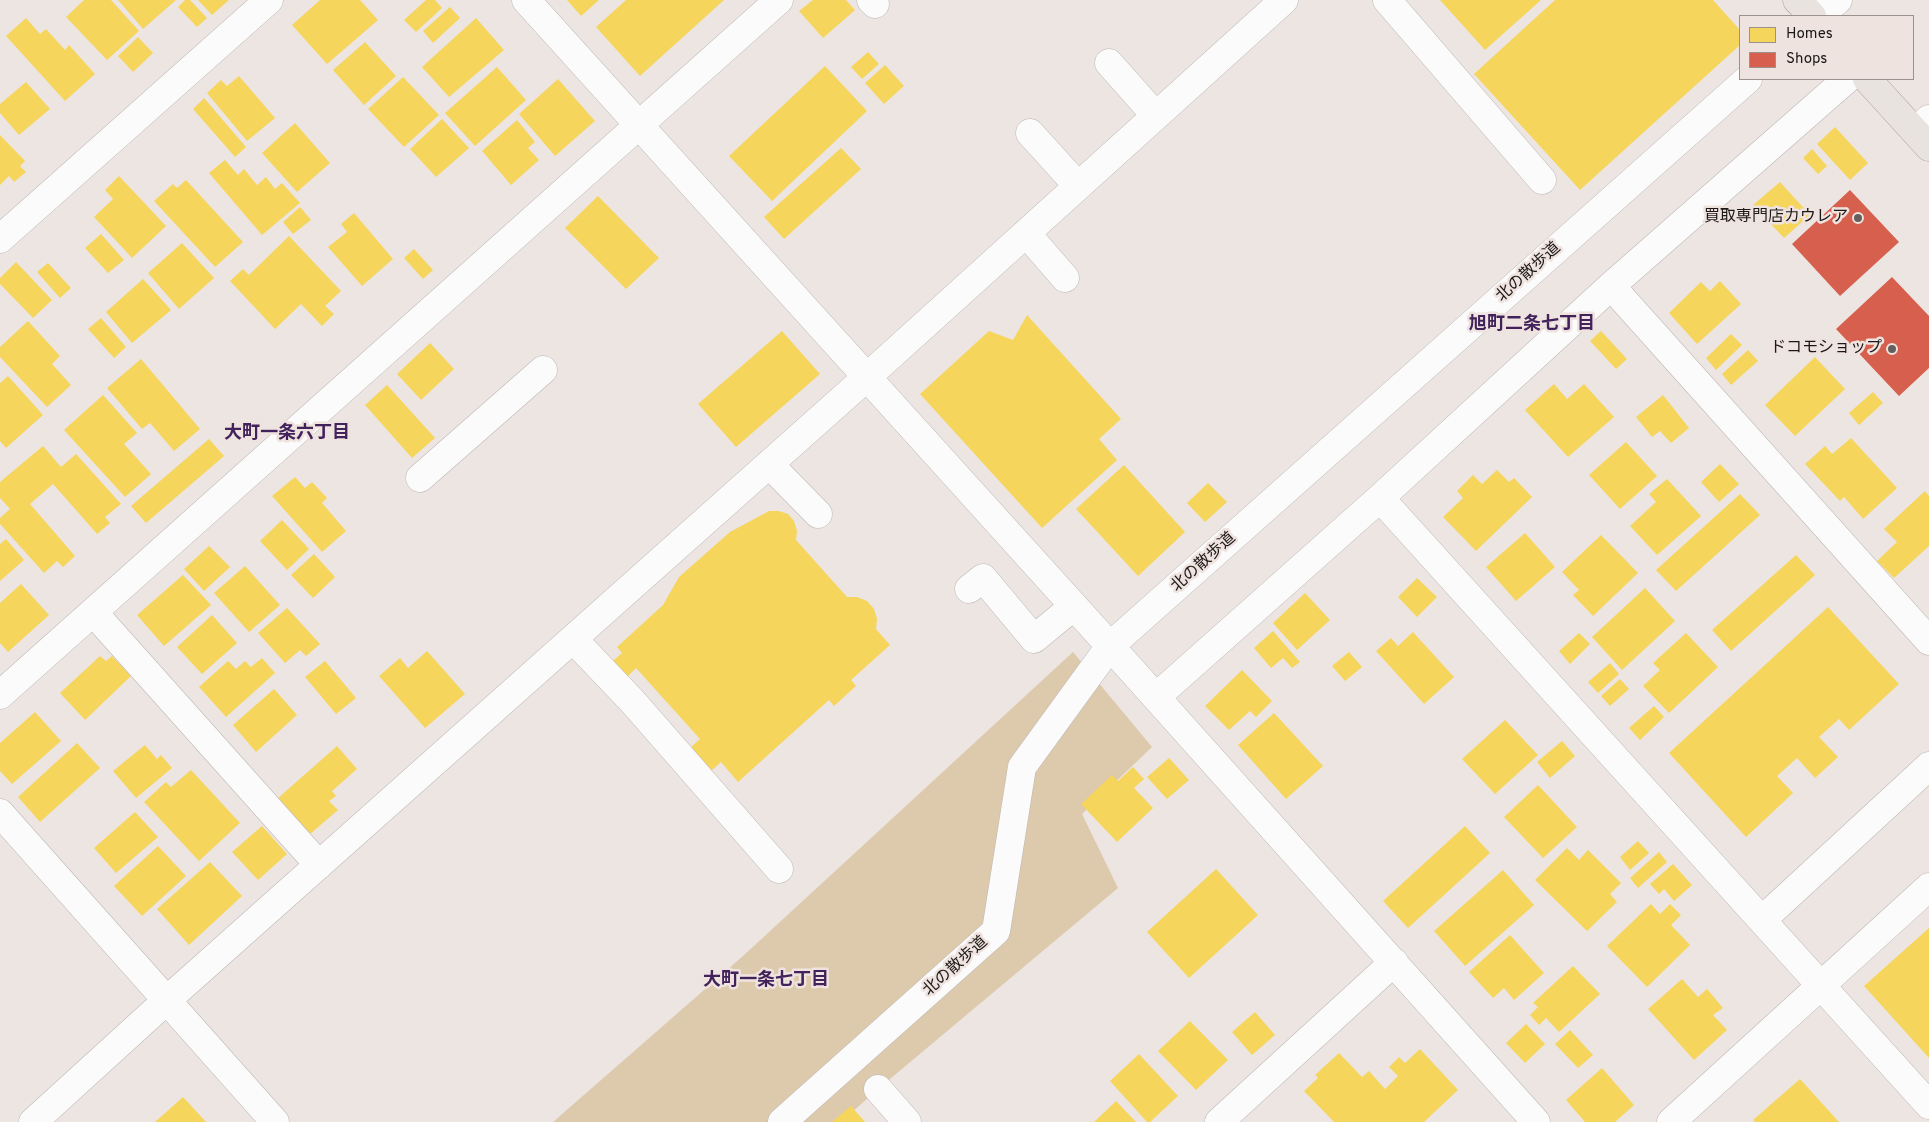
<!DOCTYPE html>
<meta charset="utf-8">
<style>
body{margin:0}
#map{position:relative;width:1929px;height:1122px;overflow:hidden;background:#ece5e2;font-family:Overpass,sans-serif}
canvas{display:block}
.legend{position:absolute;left:1739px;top:15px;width:175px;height:65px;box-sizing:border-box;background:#efe3df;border:1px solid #9b928f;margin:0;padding:6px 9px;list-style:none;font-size:15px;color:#1c1816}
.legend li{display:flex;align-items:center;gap:10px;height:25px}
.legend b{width:25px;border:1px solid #9b928f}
</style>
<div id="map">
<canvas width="1929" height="1122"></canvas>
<ul class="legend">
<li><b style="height:14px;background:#f6d55c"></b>Homes</li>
<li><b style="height:14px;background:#d6604d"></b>Shops</li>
</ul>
</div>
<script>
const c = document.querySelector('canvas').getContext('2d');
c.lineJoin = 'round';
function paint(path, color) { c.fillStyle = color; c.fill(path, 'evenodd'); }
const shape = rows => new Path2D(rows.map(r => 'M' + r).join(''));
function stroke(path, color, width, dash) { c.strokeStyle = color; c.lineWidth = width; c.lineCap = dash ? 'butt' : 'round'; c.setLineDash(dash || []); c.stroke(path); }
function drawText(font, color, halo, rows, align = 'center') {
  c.font = font + ' Overpass,"Noto Sans JP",sans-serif'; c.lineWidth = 5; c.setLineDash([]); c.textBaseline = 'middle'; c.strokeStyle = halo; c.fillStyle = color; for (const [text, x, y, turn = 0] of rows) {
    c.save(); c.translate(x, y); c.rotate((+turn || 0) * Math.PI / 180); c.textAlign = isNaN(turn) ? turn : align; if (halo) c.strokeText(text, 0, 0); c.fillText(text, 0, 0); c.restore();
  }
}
paint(shape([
 [1073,652,1152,747,1082,814,1118,888,878,1089,841,1122,553,1122,743,956]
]), '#ddc9ac');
paint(shape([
 [84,0,111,0,139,31,107,60,66,17],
 [118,0,176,0,143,29],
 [185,0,190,0,207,18,197,27,178,7],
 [198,0,229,0,212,15],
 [320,0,360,0,378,20,327,64,292,25],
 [426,0,435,0,442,8,416,32,404,20],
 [567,0,599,0,581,16],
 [626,0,724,0,640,76,596,27],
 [813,0,846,0,855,10,823,38,799,11],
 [1440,0,1541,0,1485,50],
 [1555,0,1713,0,1740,30,1740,45,1580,190,1474,74],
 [450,7,460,18,433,43,423,31],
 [26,18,40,34,46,29,65,50,69,45,95,74,65,101,6,36],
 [476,18,504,50,449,97,422,67],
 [138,37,153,53,133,72,118,56],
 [365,42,396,76,364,105,333,70],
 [868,52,879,64,862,79,851,67],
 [885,65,904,86,884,104,865,83],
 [825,66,867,111,772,201,729,156],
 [497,67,526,100,475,146,445,113],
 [239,76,275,118,247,141,207,93,221,80,227,86],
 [403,77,439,115,404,147,368,109],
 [558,79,595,121,555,156,519,114],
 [26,82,50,109,19,135,0,113,0,104],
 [204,98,246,147,235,157,193,109],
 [442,119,469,148,436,177,410,149],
 [517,120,535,142,528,148,539,160,511,185,482,151],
 [295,123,330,163,297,192,262,153],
 [1835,127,1868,163,1850,180,1817,144],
 [0,135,25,161,20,166,26,172,14,182,9,176,0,185],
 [841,148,861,169,784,239,764,217],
 [1812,149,1827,166,1818,174,1803,158],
 [225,160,238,175,244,169,257,185,266,177,275,189,282,183,300,203,262,235,209,173],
 [119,176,166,226,132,258,94,217,113,199,105,190],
 [186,180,243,242,215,267,154,201,173,184,177,188],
 [1780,182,1810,215,1784,238,1753,205],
 [598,196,659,258,626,289,565,228],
 [300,207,311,220,293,234,283,222],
 [354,213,393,259,362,286,328,247,347,232,341,224],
 [101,234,124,260,108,273,85,248],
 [289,236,341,291,325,306,334,314,322,326,301,304,275,329,230,281,243,269,249,275],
 [182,243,214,278,179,309,148,273],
 [414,249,433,270,423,279,404,258],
 [16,262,52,300,33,318,0,284,0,278],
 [48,263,71,288,60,298,37,272],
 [143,279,171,310,132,343,106,312],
 [1720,281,1741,304,1697,344,1669,313,1701,282,1710,291],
 [1027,315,1121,419,1099,439,1117,460,1042,528,920,394,989,331,1013,340],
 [101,318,126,347,114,358,88,329],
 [28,321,60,356,52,364,71,385,47,407,0,357,0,347],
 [782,331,820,374,736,447,698,404],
 [1601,331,1627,359,1616,369,1590,341],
 [1731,334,1742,345,1716,370,1706,358],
 [430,343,454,369,421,400,397,374],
 [1748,350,1758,361,1731,385,1722,374],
 [1815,357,1845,389,1795,436,1765,405],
 [141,359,200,429,174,451,150,423,142,429,107,388],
 [8,376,43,415,6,448,0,441,0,383],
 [1554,384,1567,399,1584,384,1614,417,1568,457,1525,410],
 [387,385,435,438,412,458,365,405],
 [1873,392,1883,403,1859,425,1849,413],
 [103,395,137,433,124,444,151,474,125,497,64,430],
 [1663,395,1689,428,1671,443,1660,431,1652,437,1636,417],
 [1851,438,1897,488,1863,519,1844,497,1840,501,1805,464,1825,446,1832,454],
 [209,439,224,456,146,523,131,506],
 [1626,442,1657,476,1620,509,1589,475],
 [43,446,61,467,76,454,121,504,105,517,110,523,97,534,53,484,30,504,75,556,63,567,57,561,44,573,0,524,0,518,10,509,0,498,0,482],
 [1720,464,1739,484,1719,502,1701,482],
 [1124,465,1185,532,1138,576,1076,509],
 [1497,470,1509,482,1514,478,1532,497,1476,551,1443,517,1463,498,1457,491,1473,475,1482,484],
 [295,477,305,488,312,482,327,498,322,503,346,531,322,552,272,496],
 [1667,479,1701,516,1657,555,1630,526,1656,502,1649,494],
 [1208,483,1227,502,1205,522,1187,503],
 [1925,491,1929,496,1929,546,1894,578,1877,561,1897,542,1884,529],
 [1740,494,1760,515,1676,591,1656,570],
 [769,511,779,511,788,514,794,521,797,531,796,540,847,597,857,597,867,601,874,609,877,619,876,629,890,645,851,680,856,686,834,706,829,700,738,782,721,762,711,771,690,748,700,739,636,668,627,677,613,661,622,653,617,647,663,605,679,577,730,532],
 [282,520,309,549,287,570,260,541],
 [1525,533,1555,567,1516,601,1486,567],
 [1601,535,1638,573,1593,616,1573,595,1579,590,1562,572],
 [6,539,24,560,0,581,0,544],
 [209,546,230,567,204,591,184,569],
 [314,554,335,577,313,598,291,575],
 [1796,555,1815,575,1731,651,1712,630],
 [245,566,280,605,249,632,214,593],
 [183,575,211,605,164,646,137,615],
 [1417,578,1437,597,1417,617,1398,597],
 [21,584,49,615,8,652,0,643,0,603],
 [1645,588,1675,621,1622,670,1592,637],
 [1305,593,1330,620,1297,650,1273,623],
 [1828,607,1899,684,1849,730,1839,719,1819,737,1838,757,1815,778,1797,758,1777,776,1793,793,1746,837,1669,753],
 [287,608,320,644,306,656,300,650,285,663,258,633],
 [212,615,237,643,202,674,177,647],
 [1273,631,1300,662,1292,668,1283,658,1271,668,1254,648],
 [1413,632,1454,677,1424,704,1376,651,1391,638,1398,646],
 [1579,633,1590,644,1570,664,1559,651],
 [1686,633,1718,667,1669,713,1643,686,1660,670,1653,663],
 [427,651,465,694,425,728,379,676,400,658,408,668],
 [1349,652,1362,667,1345,681,1332,666],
 [100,656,106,661,112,656,131,676,85,720,60,693],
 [262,658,275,673,226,717,199,687,228,661,236,669,245,661,251,667],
 [325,661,356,698,336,714,305,677],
 [1610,663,1619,674,1598,693,1588,682],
 [1242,670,1272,701,1256,717,1250,711,1229,730,1205,706],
 [1620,679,1629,689,1610,706,1601,696],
 [274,689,297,715,256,752,233,725],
 [1654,706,1664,717,1640,740,1629,728],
 [35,712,61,741,12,784,0,771,0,743],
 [1274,713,1323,766,1286,799,1238,745],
 [1505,720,1538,755,1495,794,1462,759],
 [1562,741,1575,756,1550,778,1537,762],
 [77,743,100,768,40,822,18,797],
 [145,745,157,759,161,755,172,768,136,798,113,771],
 [337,746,357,769,332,791,336,796,329,801,338,810,309,835,277,799],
 [1169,758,1189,780,1167,799,1147,777],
 [1133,767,1144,779,1134,788,1153,808,1117,842,1081,804,1112,775,1118,781],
 [191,770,240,823,199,861,144,802,166,782,171,787],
 [1538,785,1577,827,1543,858,1504,817],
 [135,812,158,837,116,873,94,848],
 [262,826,287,854,258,880,232,852],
 [1465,826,1490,853,1408,928,1383,901],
 [1638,841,1649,853,1630,870,1620,857],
 [158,846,186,876,142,916,114,886],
 [1567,848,1579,860,1588,850,1621,883,1610,894,1617,902,1587,931,1535,880],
 [1659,852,1667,862,1638,888,1630,878],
 [210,862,242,896,189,945,157,909],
 [1673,864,1692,885,1674,901,1664,889,1659,894,1650,884],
 [1216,869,1258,915,1189,978,1147,932],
 [1503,870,1534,905,1465,966,1434,931],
 [1651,904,1660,914,1670,904,1681,915,1671,925,1690,945,1647,987,1607,946],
 [1929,928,1929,1058,1864,986],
 [1510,935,1544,973,1514,1000,1504,988,1493,998,1469,972],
 [1573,966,1600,994,1559,1032,1546,1018,1539,1025,1530,1015,1538,1007,1533,1003],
 [1682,979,1698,997,1707,989,1723,1008,1713,1015,1727,1030,1694,1060,1648,1009],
 [1255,1012,1275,1035,1252,1055,1232,1032],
 [1190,1021,1228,1060,1196,1090,1158,1051],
 [1526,1024,1545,1044,1525,1063,1506,1043],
 [1570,1030,1593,1055,1578,1068,1555,1044],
 [1420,1049,1458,1090,1424,1122,1334,1122,1304,1091,1318,1078,1315,1075,1339,1053,1362,1077,1369,1071,1385,1089,1398,1076,1389,1067,1399,1057,1405,1063],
 [1139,1054,1178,1096,1150,1122,1147,1122,1110,1081],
 [1602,1068,1634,1105,1615,1122,1585,1122,1566,1100],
 [1800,1079,1839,1122,1755,1122,1753,1120],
 [183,1097,206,1122,155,1122],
 [1116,1101,1136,1122,1094,1122],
 [851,1106,865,1122,832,1122]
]), '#f6d55c');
paint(shape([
 [1850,190,1899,242,1840,296,1792,244],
 [1892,277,1929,316,1929,368,1899,396,1836,329]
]), '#d6604d');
const minor = shape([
 [526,0,1110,646,1536,1122],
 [871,0,875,4],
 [1387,0,1542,180],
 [1817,16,1838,0],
 [1109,63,1156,116],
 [1915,131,1929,119],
 [1030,133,1078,186],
 [1026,233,1065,278],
 [0,239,269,0],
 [1611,286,1929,641],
 [769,464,818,514],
 [420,478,543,370],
 [1380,498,1929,1105],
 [969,589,983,578,1034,639,1074,606],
 [93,612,319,865],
 [573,639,633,702,779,869],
 [0,695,779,0],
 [1156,697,1380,498,1611,286,1847,79],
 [0,813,275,1122],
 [1762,920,1929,766],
 [878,1089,907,1122],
 [33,1122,167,1000,867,377,1284,0],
 [782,1122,996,931,1022,767,1110,646,1748,79],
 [1219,1122,1394,962],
 [1671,1122,1929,887]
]);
const major = shape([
 [1797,0,1812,16],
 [1867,79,1929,147]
]);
stroke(minor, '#bcb7b5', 29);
stroke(major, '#a99e96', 29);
stroke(minor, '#fcfbfb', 28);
stroke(major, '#e9e3df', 28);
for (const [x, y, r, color] of [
 [1858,218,5,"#65605d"],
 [1892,349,5,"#65605d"]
]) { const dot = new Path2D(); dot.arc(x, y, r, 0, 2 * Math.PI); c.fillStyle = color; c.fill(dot); stroke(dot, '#efe3df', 2); }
drawText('16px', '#1c1816', '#efe3df', [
 ["買取専門店カウレア",1848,218],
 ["ドコモショップ",1882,349]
], 'right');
drawText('16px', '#1c1816', '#efe3df', [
 ["北の散歩道",1529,273,-42],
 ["北の散歩道",1204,563,-42],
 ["北の散歩道",956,967,-42]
]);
drawText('bold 18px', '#41225b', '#efe3df', [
 ["旭町二条七丁目",1532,325],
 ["大町一条六丁目",287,434],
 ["大町一条七丁目",766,981]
]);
</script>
